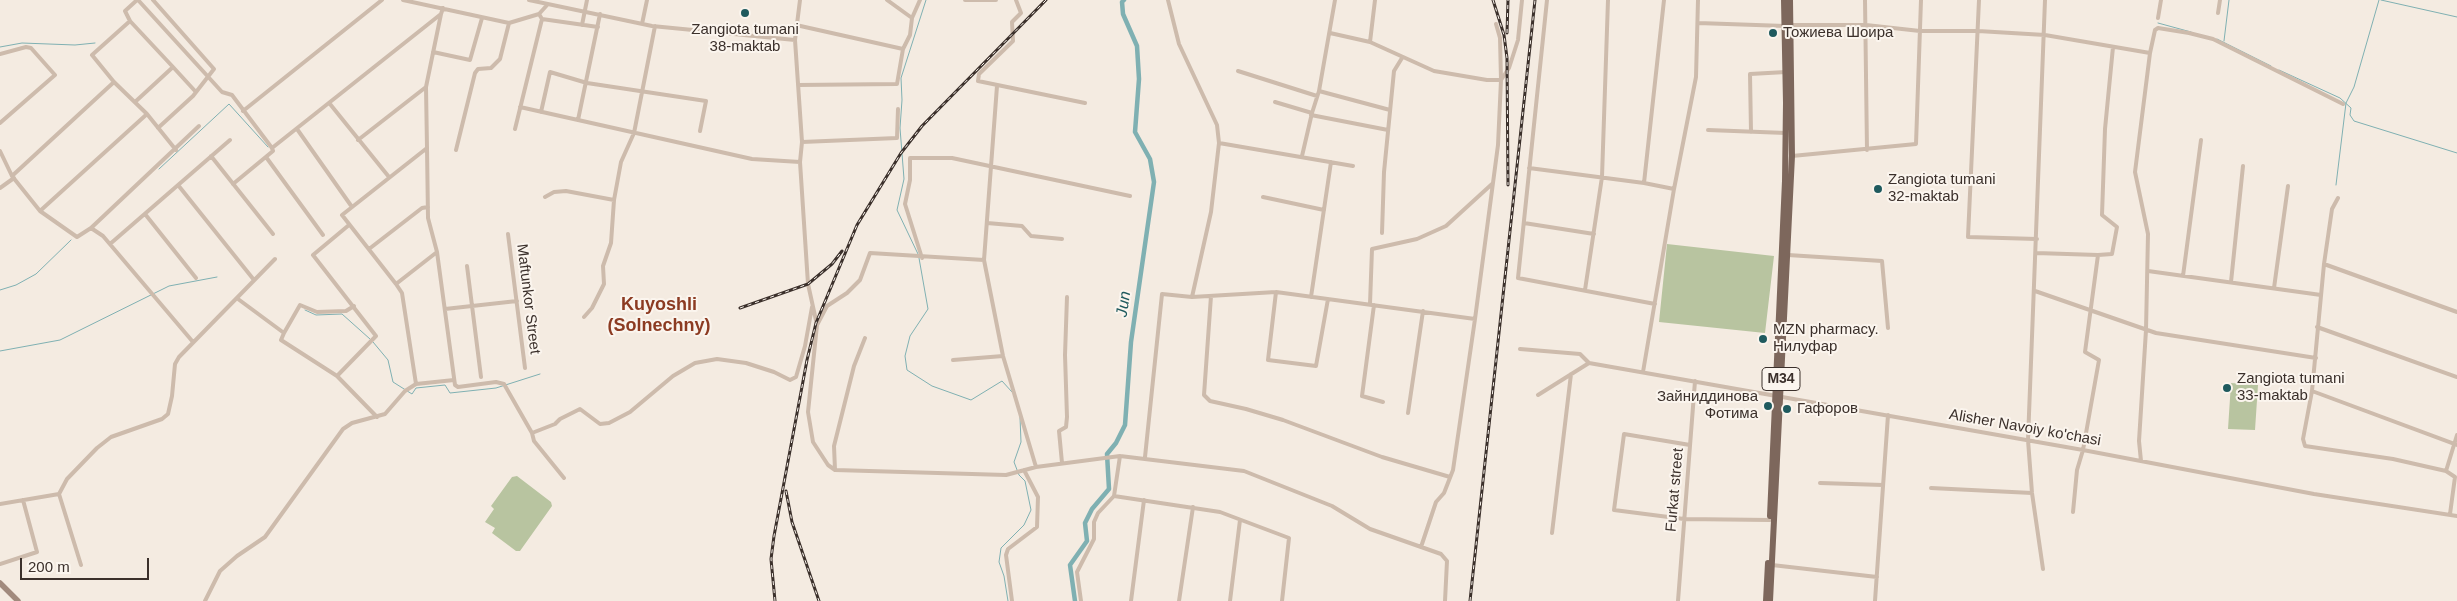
<!DOCTYPE html>
<meta charset="utf-8">
<style>
body{margin:0}
#map{position:relative;width:2457px;height:601px;overflow:hidden;background:#f4ebe1;font-family:Arial,sans-serif}
canvas{display:block}
.scale{position:absolute;left:20px;top:558px;width:129px;height:22px;box-sizing:border-box;border:2px solid #3b302b;border-top:0;padding-left:6px;font-size:15px;line-height:18px;white-space:nowrap;color:#3b302b;-webkit-text-stroke:4px #fbf5ee;paint-order:stroke}
</style>
<div id="map">
<canvas width="2457" height="601"></canvas>
<div class="scale">200 m</div>
</div>
<script>
const c = document.querySelector('canvas').getContext('2d');
c.lineJoin = 'round';
function paint(path, color) { c.fillStyle = color; c.fill(path, 'evenodd'); }
const shape = rows => new Path2D(rows.map(r => 'M' + r).join(''));
function stroke(path, color, width, dash) { c.strokeStyle = color; c.lineWidth = width; c.lineCap = dash ? 'butt' : 'round'; c.setLineDash(dash || []); c.stroke(path); }
function drawText(font, color, halo, rows, align = 'center') {
  c.font = font + ' Arial,sans-serif'; c.lineWidth = 4; c.setLineDash([]); c.textBaseline = 'middle'; c.strokeStyle = halo; c.fillStyle = color; for (const [text, x, y, turn = 0] of rows) {
    c.save(); c.translate(x, y); c.rotate((+turn || 0) * Math.PI / 180); c.textAlign = isNaN(turn) ? turn : align; if (halo) c.strokeText(text, 0, 0); c.fillText(text, 0, 0); c.restore();
  }
}
paint(shape([
 [1667,244,1774,256,1765,333,1659,322],
 [2231,383,2258,385,2255,430,2228,429],
 [517,476,551,502,552,506,520,551,516,551,492,533,495,528,485,522,494,509,491,506,512,477]
]), '#b8c4a0');
stroke(shape([
 [2381,0,2457,17],
 [2158,23,2191,32],
 [2217,39,2271,66],
 [2224,41,2229,0],
 [0,47,22,43,75,45,95,43],
 [2279,70,2340,98,2351,108,2350,115,2354,121,2457,153],
 [159,169,229,104,268,147],
 [2336,185,2346,103,2354,87,2379,0],
 [918,254,897,210,904,179,900,128,902,100,901,78,926,0],
 [919,258,928,309,910,336,905,356,907,370,932,386,971,400,1002,381,1012,392],
 [0,290,16,285,36,274,71,240],
 [305,310,316,315,342,314,370,339],
 [373,342,388,360,393,382,412,394,416,388,445,385,450,393,496,388,540,374],
 [0,351,60,340,169,286,217,277],
 [1008,601,1004,576,999,562,1001,548,1024,525,1031,510,1025,481,1019,475,1014,462,1021,442,1020,417]
]), '#7fb0b2', 1);
stroke(shape([
 [1075,601,1070,565,1087,541,1085,523,1092,509,1109,489,1107,454,1116,443,1125,425,1131,342,1154,182,1150,159,1135,132,1139,79,1137,46,1123,14,1122,2,1124,0]
]), '#7fb0b2', 4.5);
stroke(shape([
 [138,0,222,92,232,95,272,148],
 [153,0,214,69,193,96,158,128],
 [403,0,509,23,539,14,548,4],
 [529,0,652,26,795,40],
 [800,0,795,40,802,142,800,162,808,284,817,325],
 [887,0,912,18],
 [965,0,996,0],
 [1016,0,1021,13,1012,22,1013,41,979,74,978,81,1085,103],
 [1168,0,1179,44,1217,125,1219,143,1211,212,1192,297],
 [1547,0,1518,278,1655,304],
 [1865,0,1867,150],
 [1979,0,1968,237,2037,239],
 [2218,13,2220,0],
 [2158,18,2161,0],
 [542,19,598,27],
 [130,21,125,11,137,0],
 [1698,23,1785,26],
 [642,24,647,0],
 [582,25,587,0],
 [796,25,903,49],
 [1791,25,1866,25,1920,31,1978,31,2045,35,2150,53,2135,172,2148,234,2146,330,2139,441,2141,461],
 [1330,33,1370,42,1434,71,1487,80,1501,80],
 [1370,42,1375,0],
 [433,52,470,60,482,18],
 [2150,53,2155,30,2158,28,2189,33,2213,39,2343,104],
 [0,54,26,47,31,48,55,75,0,123],
 [173,67,130,21,92,55,114,82,147,114,176,150],
 [1238,71,1317,96],
 [1501,80,1509,68,1518,40,1522,0],
 [798,85,897,84,903,49,910,35,912,18,920,0],
 [997,86,984,260,1003,356,1036,467],
 [1319,91,1390,110],
 [135,102,173,67,195,91],
 [1275,102,1312,113],
 [330,104,389,177],
 [520,107,578,120,600,14],
 [243,111,382,0],
 [541,112,550,72,587,83,706,101,700,131],
 [1311,115,1388,130],
 [578,120,752,159,800,162],
 [297,129,352,207],
 [515,129,542,19,539,14],
 [1708,130,1786,133],
 [1751,132,1750,74,1786,72],
 [358,140,426,87],
 [802,142,897,138,898,109],
 [1219,143,1353,166],
 [427,148,428,218,437,252,396,284,342,215,427,148,426,87,441,14],
 [456,150,475,73,478,69,491,68,500,59,509,23],
 [0,151,12,176,40,211,77,237,91,228,103,236,193,342],
 [211,156,273,234],
 [1302,156,1312,113,1319,91,1335,0],
 [1792,156,1916,144,1921,0],
 [266,157,323,235],
 [1529,168,1644,183,1674,189],
 [12,176,114,82],
 [1644,183,1664,0],
 [233,184,273,151,272,148,441,14,443,8],
 [178,185,254,280],
 [0,188,14,178],
 [545,197,554,192,566,191,614,200],
 [1263,197,1324,210],
 [2338,198,2332,209,2324,264,2312,391,2303,439,2305,446,2393,459,2446,471,2455,477,2450,514],
 [40,211,147,114],
 [145,214,196,278],
 [987,223,1022,226,1031,236,1062,239],
 [1524,223,1594,234],
 [91,228,199,126],
 [1382,233,1384,172,1394,71,1402,58],
 [508,234,525,368],
 [110,244,230,140],
 [369,249,422,208,428,207],
 [437,252,455,385,458,387,496,382,504,384,532,433,534,441,564,478],
 [2036,253,2098,255],
 [1788,255,1882,261,1888,328],
 [922,258,905,204,910,180,910,158,952,158,1130,196],
 [984,260,870,253,860,280,847,293,827,306,817,325,808,412,813,442,828,465,835,470,1006,475,1036,467,1120,456,1244,471,1332,506,1370,529,1441,554,1447,561,1445,601],
 [2324,264,2457,312],
 [467,266,481,377],
 [2148,271,2321,295],
 [2183,276,2201,140],
 [2231,282,2243,166],
 [396,284,402,293,416,384],
 [2274,288,2288,186],
 [1585,290,1602,177,1608,0],
 [2035,291,2156,333,2316,358],
 [1276,292,1268,360,1316,366,1328,299],
 [1211,296,1204,395,1210,401,1246,409,1283,420,1382,457,1450,477],
 [1311,297,1331,162],
 [238,299,284,333,300,305,317,312,346,311,354,306],
 [1370,304,1372,249,1417,239,1446,226,1492,184],
 [1374,305,1362,396,1383,402],
 [445,309,517,301],
 [584,317,592,308,604,284,603,266,611,243,614,200,621,162,634,133,655,26],
 [2317,327,2457,377],
 [284,333,281,340,337,376,376,336,313,255,349,225],
 [1520,349,1580,354,1589,363],
 [953,360,1003,356],
 [1589,363,2083,450,2314,494,2457,516],
 [1643,372,1674,189,1696,77,1698,0],
 [337,376,377,417],
 [2312,391,2457,445],
 [1538,395,1589,363],
 [1408,413,1423,311],
 [532,433,555,424,560,419,580,409,600,424,609,423,630,412,673,376,695,363,717,359,746,363,774,372,790,380,796,377,805,346,812,307],
 [1690,445,1624,434,1614,510,1684,519,1770,520],
 [1145,457,1162,294,1192,297,1276,292,1475,319],
 [1062,463,1059,431,1066,427,1067,417,1065,355,1067,297],
 [835,470,834,446,854,366,865,338],
 [2446,471,2457,435],
 [1820,483,1883,485],
 [1931,488,2032,493],
 [59,494,81,565],
 [1114,496,1220,512,1289,538,1282,601],
 [0,504,59,494,67,479,97,448,111,437,162,419,168,414,172,396,175,364,179,357,275,259],
 [2073,512,2077,470,2083,450,2099,360,2085,352,2098,255,2112,254,2117,227,2102,215,2105,129,2113,47],
 [1552,533,1571,374],
 [1421,547,1436,502,1444,493,1453,470,1475,319,1498,145,1501,80,1500,38,1496,24],
 [0,564,37,552,23,500],
 [1772,565,1877,577],
 [2043,569,2032,493,2028,440,2045,0],
 [205,601,220,571,237,556,265,537,343,429,352,423,385,414,405,391,416,384,454,380],
 [1012,601,1006,555,1008,549,1037,527,1038,497,1024,470],
 [1081,601,1077,572,1094,539,1094,522,1098,513,1114,496,1120,456],
 [1131,601,1144,500],
 [1179,601,1193,507],
 [1230,601,1240,520],
 [1678,601,1695,381],
 [1875,601,1888,415]
]), '#cdbbac', 4);
stroke(shape([
 [0,583,18,601]
]), '#a18a7d', 5.5);
stroke(shape([
 [1770,516,1785,181,1786,103,1784,0],
 [1766,601,1768,563],
 [1770,601,1792,156,1790,0]
]), '#7d675c', 6);
const rail = shape([
 [1493,0,1504,35,1507,58,1508,185],
 [1507,33,1508,0],
 [740,308,808,284,832,264,842,251],
 [786,491,792,522,819,601],
 [775,601,771,559,774,536,807,360,816,323,857,225,901,153,922,126,1046,0],
 [1470,601,1535,0]
]);
stroke(rail, '#3b302b', 3);
stroke(rail, '#fbf5ee', 1, [4]);
for (const [x, y, r, color] of [
 [745,13,5,"#1f5a5e"],
 [1773,33,5,"#1f5a5e"],
 [1878,189,5,"#1f5a5e"],
 [1763,339,5,"#1f5a5e"],
 [2227,388,5,"#1f5a5e"],
 [1768,406,5,"#1f5a5e"],
 [1787,409,5,"#1f5a5e"]
]) { const dot = new Path2D(); dot.arc(x, y, r, 0, 2 * Math.PI); c.fillStyle = color; c.fill(dot); stroke(dot, '#fbf5ee', 2); }
for (const [x, y, w] of [
 [1781,379,38]
]) { const box = new Path2D(); box.roundRect(x - w / 2, y - 11.5, w, 23, 4); c.fillStyle = '#fbf5ee'; c.fill(box); stroke(box, '#3b302b', 1); }
drawText('bold 14px', '#3b302b', null, [
 ["M34",1781,379]
]);
drawText('15px', '#3b302b', '#fbf5ee', [
 ["Zangiota tumani",745,30,"center"],
 ["38-maktab",745,47,"center"],
 ["Тожиева Шоира",1783,33],
 ["Zangiota tumani",1888,180],
 ["32-maktab",1888,197],
 ["MZN pharmacy.",1773,330],
 ["Нилуфар",1773,347],
 ["Zangiota tumani",2237,379],
 ["33-maktab",2237,396],
 ["Зайниддинова",1758,397,"right"],
 ["Фотима",1758,414,"right"],
 ["Гафоров",1797,409]
], 'left');
drawText('15px', '#3b302b', '#fbf5ee', [
 ["Maftunkor Street",528,299,83],
 ["Alisher Navoiy ko'chasi",2025,428,10],
 ["Furkat street",1675,490,-85]
]);
drawText('italic 16px', '#1f5a5e', '#fbf5ee', [
 ["Jun",1124,304,-82]
]);
drawText('bold 18px', '#8c3b22', '#fbf5ee', [
 ["Kuyoshli",659,305],
 ["(Solnechny)",659,326]
]);
</script>
